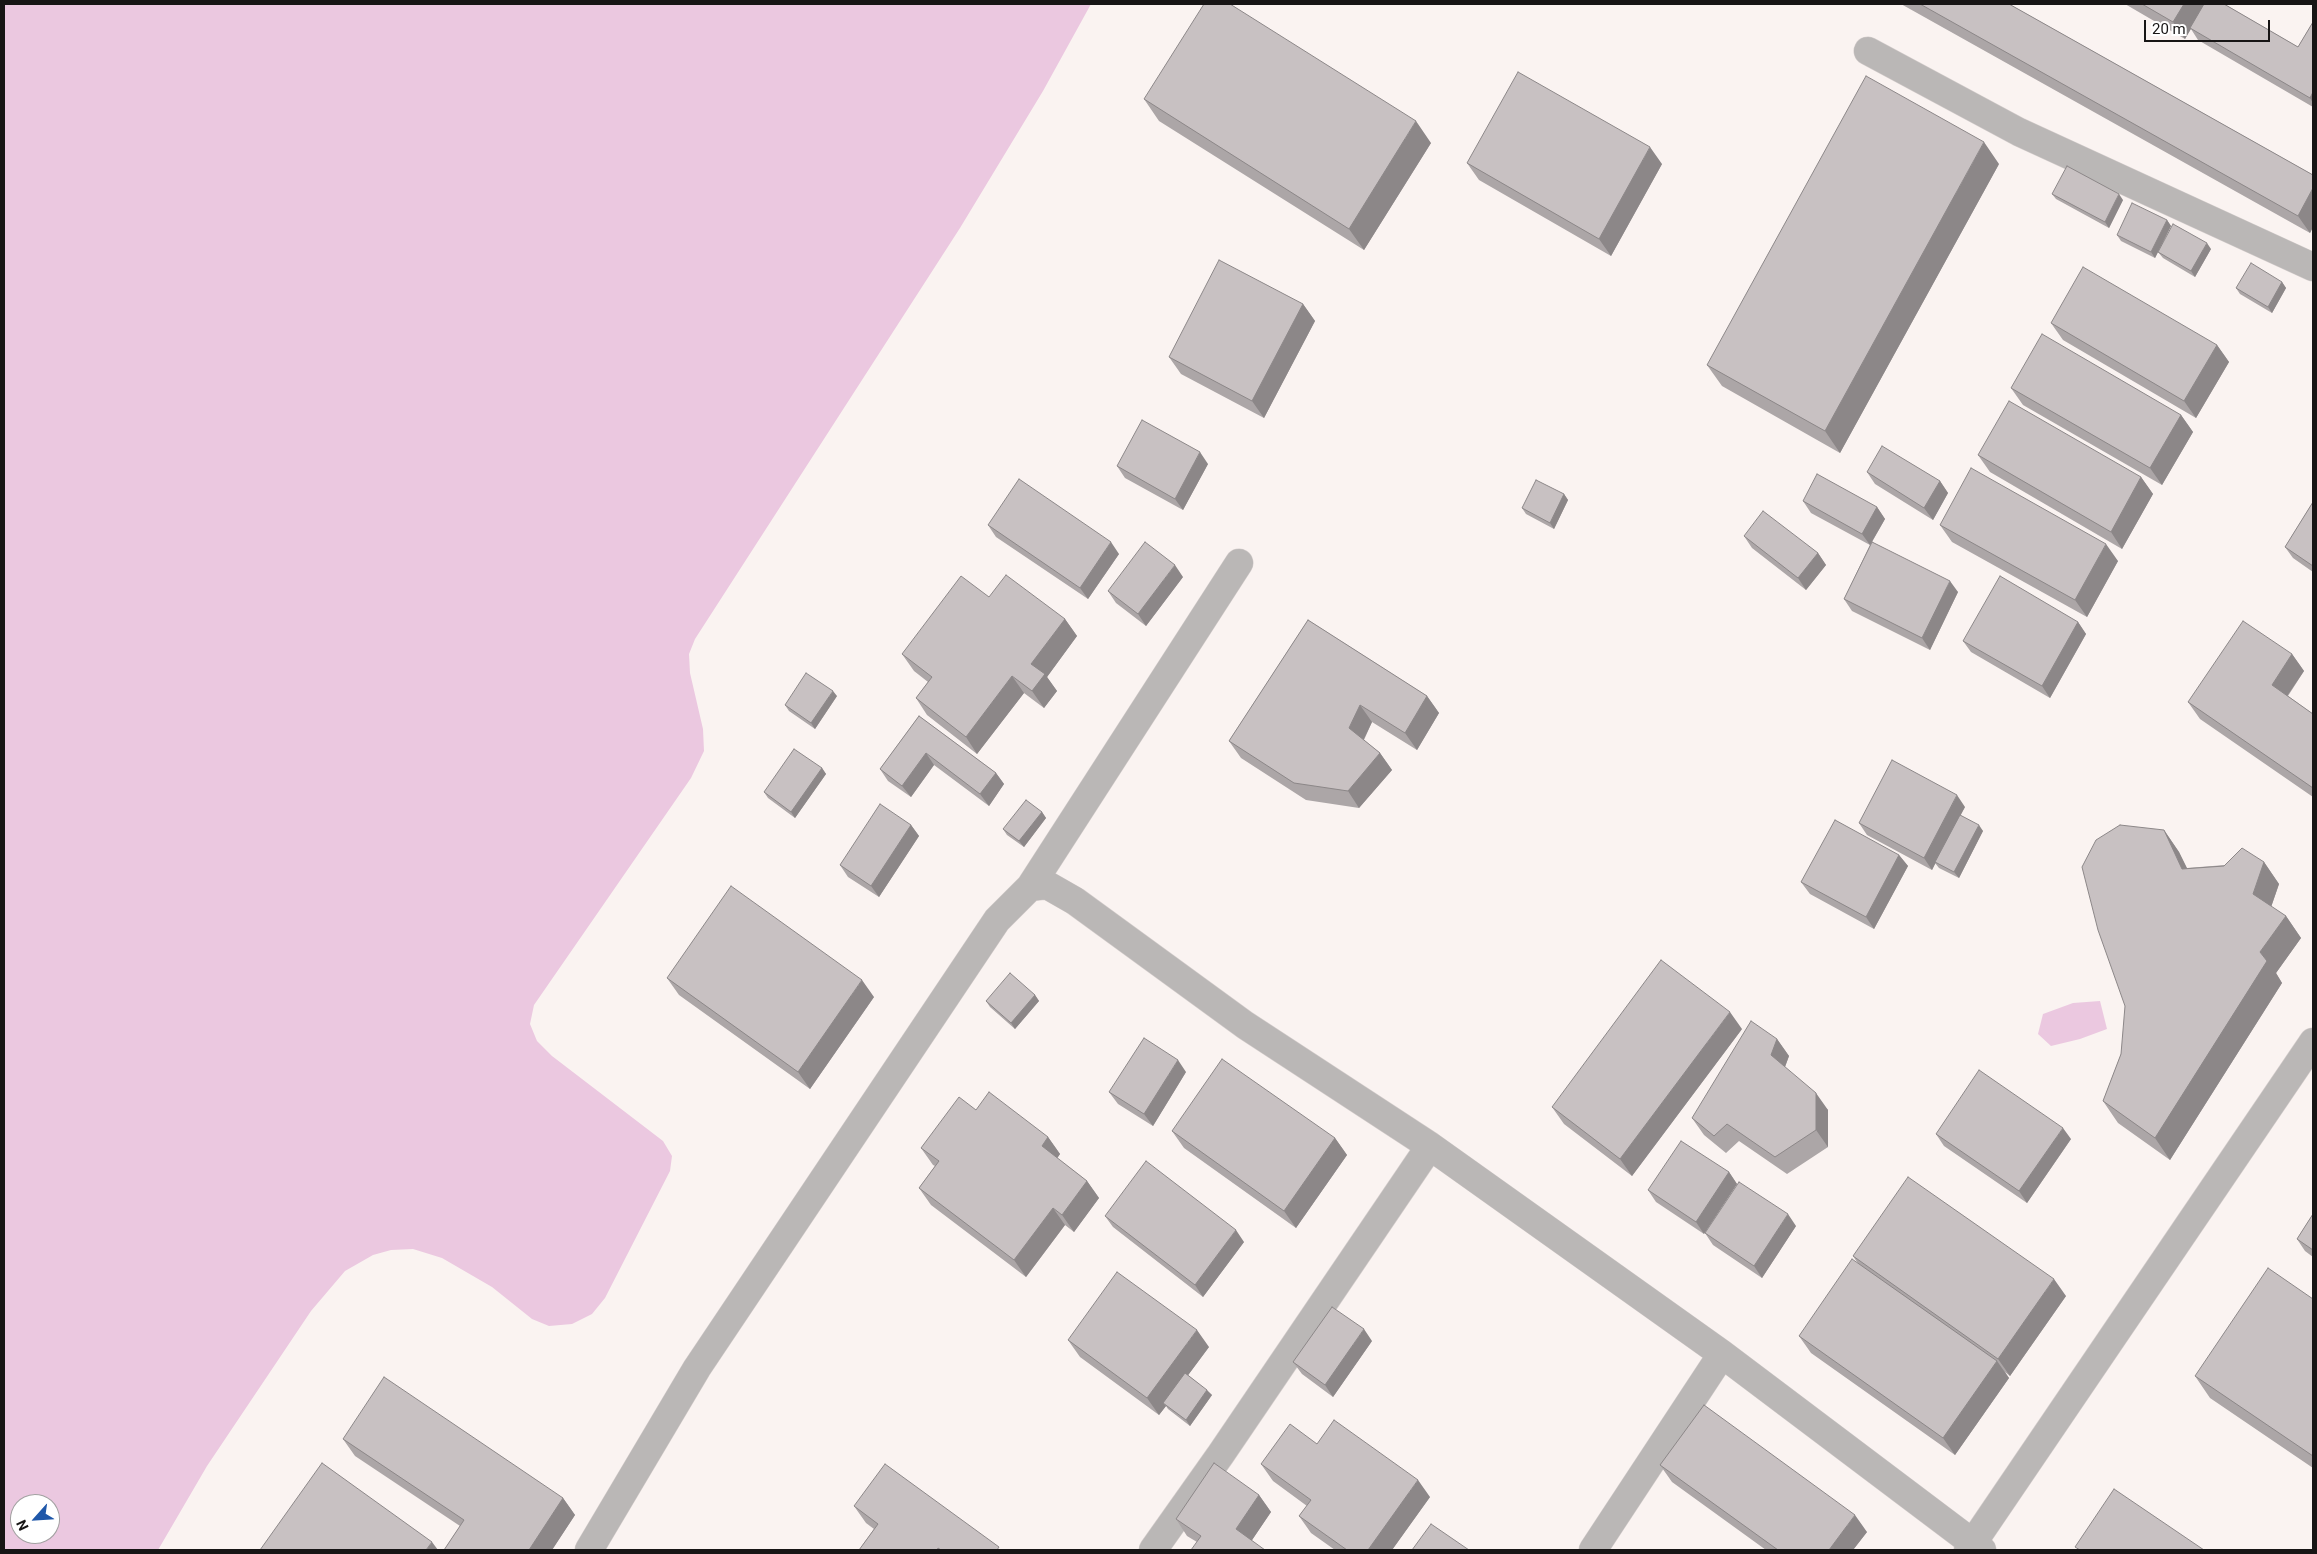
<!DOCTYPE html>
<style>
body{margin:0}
#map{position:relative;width:2317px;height:1554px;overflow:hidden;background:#faf3f1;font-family:Roboto,sans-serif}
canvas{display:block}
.frame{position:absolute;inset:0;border:5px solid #171515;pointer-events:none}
.north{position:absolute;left:10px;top:1494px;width:50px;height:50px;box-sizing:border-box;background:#fff;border:1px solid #a2a1a1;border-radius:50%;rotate:244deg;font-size:14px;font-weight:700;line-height:20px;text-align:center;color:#171515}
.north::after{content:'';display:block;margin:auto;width:18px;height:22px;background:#1f57a9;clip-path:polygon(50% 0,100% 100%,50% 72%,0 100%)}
.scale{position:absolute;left:2144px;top:20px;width:126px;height:22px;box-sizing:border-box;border:2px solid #171515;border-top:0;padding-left:6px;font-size:15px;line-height:18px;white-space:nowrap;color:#171515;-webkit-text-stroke:4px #fff;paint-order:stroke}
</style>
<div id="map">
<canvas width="2317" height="1554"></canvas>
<div class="frame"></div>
<div class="north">N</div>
<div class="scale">20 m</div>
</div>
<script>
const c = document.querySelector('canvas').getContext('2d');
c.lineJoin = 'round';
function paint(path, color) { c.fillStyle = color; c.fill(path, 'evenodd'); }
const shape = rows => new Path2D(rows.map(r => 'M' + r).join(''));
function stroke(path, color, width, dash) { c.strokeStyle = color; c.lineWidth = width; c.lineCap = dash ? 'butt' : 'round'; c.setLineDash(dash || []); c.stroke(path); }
paint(shape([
 [4,4,1091,4,1043,91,960,228,695,639,689,654,690,673,703,729,704,751,691,778,534,1005,530,1024,537,1041,552,1056,663,1141,672,1156,670,1171,605,1298,592,1314,572,1324,549,1326,532,1319,492,1287,442,1258,413,1249,391,1250,373,1255,345,1271,311,1311,207,1466,158,1550,4,1550],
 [20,1504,50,1504,50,1534,20,1534],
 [2100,1001,2107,1029,2080,1039,2051,1046,2038,1034,2043,1014,2073,1003]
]), '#ebc8e0');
const minor = shape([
 [1868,51,2019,132,2313,267],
 [1030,887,1047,885,1075,901,1245,1025,1430,1146,1722,1354,1982,1550],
 [589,1550,697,1368,997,920,1030,887,1239,563],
 [1153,1550,1221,1454,1430,1146],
 [1593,1550,1722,1354],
 [1968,1550,2313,1042]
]);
stroke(minor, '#d6cfce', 29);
stroke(minor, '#bab7b6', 28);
paint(shape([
 [1901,4,2009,4,2313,175,2313,227,2310,233],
 [2125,4,2224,4,2298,47,2313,22,2313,107,2198,40,2191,29,2185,39],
 [1144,99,1431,143,1364,250,1159,121],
 [1467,163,1662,164,1611,256,1479,180],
 [1999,164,1840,453,1722,386,1707,365],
 [2052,194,2123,200,2109,228,2056,199],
 [2167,220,2171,226,2155,258,2121,241,2117,235],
 [2211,249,2195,277,2163,258,2158,252],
 [2282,282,2286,288,2272,313,2240,294,2236,288],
 [1303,304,1315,321,1264,418,1181,374,1169,357],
 [2051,323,2217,345,2229,362,2196,418,2063,340],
 [2011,388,2181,415,2193,432,2162,485,2023,405],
 [1978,455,2141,477,2153,494,2122,549,1990,472],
 [1208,464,1183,510,1125,478,1117,466],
 [1867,472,1940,481,1948,493,1933,520,1875,484],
 [1564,494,1568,500,1554,529,1526,514,1522,508],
 [1803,501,1877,507,1885,519,1872,542,1958,592,1930,650,1852,611,1844,599,1870,545,1811,513],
 [2313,502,2313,572,2293,558,2285,547],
 [988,525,1119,554,1088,599,996,537],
 [1940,525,2118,561,2087,617,1952,542],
 [1744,536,1818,553,1826,565,1806,590,1752,548],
 [1183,577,1146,626,1116,603,1108,591],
 [989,597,1065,619,1077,636,1047,677,1057,691,1044,708,1024,693,977,754,927,715,916,698,928,682,914,671,902,654],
 [1308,620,1427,696,1439,713,1417,750,1372,722,1364,740,1380,753,1392,770,1359,808,1306,800,1241,758,1229,741],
 [2078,622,2086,634,2050,698,1971,652,1963,641],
 [2292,654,2304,671,2288,696,2313,714,2313,797,2200,719,2188,702],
 [837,696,815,729,789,711,785,705],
 [919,716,996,773,1004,784,989,806,934,765,911,797,888,781,880,769],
 [822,768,826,774,795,818,768,798,764,792],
 [1965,807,1960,815,1983,831,1959,878,1939,868,1935,863,1932,870,1867,835,1859,823],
 [1042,812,1046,818,1024,847,1007,835,1003,829],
 [911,825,919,836,879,897,848,877,840,865],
 [2164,830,2179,852,2187,868,2264,862,2279,884,2271,907,2286,916,2301,938,2276,973,2282,983,2170,1160,2118,1123,2103,1101,2121,1054],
 [1899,855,1908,866,1874,929,1810,894,1801,882],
 [667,978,874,997,810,1089,679,995],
 [1035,995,1039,1001,1015,1029,990,1007,986,1001],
 [1742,1029,1632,1176,1564,1124,1552,1107],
 [1777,1039,1789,1056,1785,1067,1828,1110,1828,1147,1787,1174,1739,1141,1726,1153,1704,1135,1692,1118],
 [1186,1072,1153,1126,1118,1104,1109,1092],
 [976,1110,1048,1137,1060,1154,1057,1158,1087,1181,1099,1198,1074,1232,1065,1225,1026,1277,931,1205,919,1188,935,1166,933,1165,921,1148],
 [1172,1131,1335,1138,1347,1155,1296,1228,1184,1148],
 [1936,1134,2071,1139,2027,1203,1944,1146],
 [1729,1172,1737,1184,1704,1234,1656,1202,1648,1190],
 [2313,1214,2313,1257,2305,1251,2297,1239],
 [1105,1216,1244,1242,1203,1297,1113,1227],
 [1796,1226,1762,1278,1713,1245,1705,1233],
 [1853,1256,2066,1296,2010,1376,2005,1372,2009,1378,1955,1455,1811,1353,1799,1336,1859,1265],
 [2313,1299,2313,1468,2210,1398,2195,1376],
 [1068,1340,1209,1347,1188,1375,1212,1395,1190,1426,1168,1409,1166,1406,1159,1415,1080,1357],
 [1372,1341,1333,1397,1302,1374,1293,1362],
 [343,1439,563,1498,575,1515,552,1550,444,1550,460,1526,355,1456],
 [1261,1464,1430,1497,1392,1550,1335,1550,1311,1533,1299,1516,1307,1506,1273,1481],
 [1660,1465,1867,1532,1853,1550,1766,1550,1672,1482],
 [1259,1495,1271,1512,1252,1540,1197,1542,1187,1536,1176,1519],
 [854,1506,1001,1550,859,1550,874,1529,866,1523]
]), '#aca6a7');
paint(shape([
 [2184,4,2205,4,2185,39,2173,22],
 [2313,92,2313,103,2310,98],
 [1416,121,1431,143,1364,250,1349,229],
 [1984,142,1999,164,1840,453,1825,431],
 [1650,147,1662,164,1611,256,1599,239],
 [2313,188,2313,227,2310,233,2298,216],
 [2119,194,2123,200,2109,228,2105,222],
 [2167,220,2171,226,2155,258,2151,252],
 [2207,243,2211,249,2195,277,2191,271],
 [2282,282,2286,288,2272,313,2268,307],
 [1303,304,1315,321,1264,418,1252,401],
 [2217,345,2229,362,2196,418,2184,401],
 [2181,415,2193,432,2162,485,2150,468],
 [1200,452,1208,464,1183,510,1175,499],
 [2141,477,2153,494,2122,549,2111,532],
 [1940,481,1948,493,1933,520,1924,508],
 [1564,494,1568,500,1554,529,1550,523],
 [1877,507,1885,519,1870,545,1862,534],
 [1111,542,1119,554,1088,599,1080,588],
 [2106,544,2118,561,2087,617,2075,600],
 [1818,553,1826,565,1806,590,1798,578],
 [1175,565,1183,577,1146,626,1138,614],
 [1950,581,1958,592,1930,650,1922,638],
 [1065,619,1077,636,1047,677,1057,691,1044,708,1032,691,1031,664],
 [2078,622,2086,634,2050,698,2042,686],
 [2292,654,2304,671,2283,702,2272,685],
 [1012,676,1024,693,977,754,966,737],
 [833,691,837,696,815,729,811,723],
 [1427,696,1439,713,1417,750,1405,733],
 [1360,705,1372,722,1361,745,1349,728],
 [926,753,934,765,911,797,902,786],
 [1380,753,1392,770,1359,808,1348,791],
 [822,768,826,774,795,818,791,812],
 [996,773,1004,784,989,806,980,794],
 [1957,795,1965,807,1932,870,1924,858],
 [1042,812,1046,818,1024,847,1019,841],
 [911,825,919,836,879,897,871,886],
 [1979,825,1983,831,1959,878,1954,872],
 [2164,830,2179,852,2198,891,2182,869],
 [1899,855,1908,866,1874,929,1866,917],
 [2264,862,2279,884,2268,916,2253,894],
 [2286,916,2301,938,2276,973,2282,983,2170,1160,2155,1138,2260,952],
 [862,980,874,997,810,1089,798,1072],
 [1035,995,1039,1001,1015,1029,1011,1023],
 [1730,1012,1742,1029,1632,1176,1620,1159],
 [1777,1039,1789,1056,1783,1072,1771,1055],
 [1178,1060,1186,1072,1153,1126,1144,1114],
 [1816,1093,1828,1110,1828,1147,1816,1130],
 [2063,1128,2071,1139,2027,1203,2019,1191],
 [1048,1137,1060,1154,1054,1163,1042,1146],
 [1335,1138,1347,1155,1296,1228,1284,1211],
 [1729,1172,1737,1184,1704,1234,1696,1222],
 [1087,1181,1099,1198,1074,1232,1062,1215],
 [1053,1208,1065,1225,1026,1277,1014,1260],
 [1788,1214,1796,1226,1762,1278,1754,1266],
 [1236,1230,1244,1242,1203,1297,1195,1285],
 [2054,1279,2066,1296,2010,1376,1998,1359],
 [1364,1329,1372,1341,1333,1397,1325,1385],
 [1197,1330,1209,1347,1166,1405,1163,1403,1166,1406,1159,1415,1147,1398],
 [1997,1361,2009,1378,1955,1455,1943,1438],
 [1207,1390,1212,1395,1190,1426,1186,1420],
 [1418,1480,1430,1497,1392,1550,1368,1550],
 [1259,1495,1271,1512,1248,1546,1236,1529],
 [563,1498,575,1515,552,1550,529,1550],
 [1855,1515,1867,1532,1853,1550,1829,1550],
 [432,1542,438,1550,426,1550]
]), '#8c8788');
const building = shape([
 [1204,4,1230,4,1416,121,1349,229,1144,99,1204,4],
 [1920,4,2009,4,2313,175,2313,188,2298,216,1920,4],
 [2142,4,2184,4,2173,22,2142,4],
 [2204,4,2224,4,2298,47,2313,22,2313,92,2310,98,2190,28,2204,4],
 [1518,72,1650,147,1599,239,1467,163,1518,72],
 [1866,76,1984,142,1825,431,1707,365,1866,76],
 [2067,166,2119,194,2105,222,2052,194,2067,166],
 [2132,203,2167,220,2151,252,2117,235,2132,203],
 [2173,224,2207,243,2191,271,2158,252,2173,224],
 [1219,260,1303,304,1252,401,1169,357,1219,260],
 [2251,263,2282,282,2268,307,2236,288,2251,263],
 [2083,267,2217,345,2184,401,2051,323,2083,267],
 [2042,334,2181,415,2150,468,2011,388,2042,334],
 [2009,401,2141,477,2111,532,1978,455,2009,401],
 [1142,420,1200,452,1175,499,1117,466,1142,420],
 [1882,446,1940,481,1924,508,1867,472,1882,446],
 [1971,468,2106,544,2075,600,1940,525,1971,468],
 [1817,474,1877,507,1862,534,1803,501,1817,474],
 [1019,479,1111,542,1080,588,988,525,1019,479],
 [1536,480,1564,494,1550,523,1522,508,1536,480],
 [2313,502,2313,566,2285,547,2313,502],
 [1763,511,1818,553,1798,578,1744,536,1763,511],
 [1145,542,1175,565,1138,614,1108,591,1145,542],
 [1872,542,1950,581,1922,638,1844,599,1872,542],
 [1006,575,1065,619,1031,664,1045,674,1032,691,1012,676,966,737,916,698,932,677,902,654,961,576,989,597,1006,575],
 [2000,576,2078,622,2042,686,1963,641,2000,576],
 [1308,620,1427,696,1405,733,1360,705,1349,728,1380,753,1348,791,1294,783,1229,741,1308,620],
 [2243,621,2292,654,2272,685,2313,714,2313,788,2188,702,2243,621],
 [806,673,833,691,811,723,785,705,806,673],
 [919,716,996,773,980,794,926,753,902,786,880,769,919,716],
 [794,749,822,768,791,812,764,792,794,749],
 [1892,760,1957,795,1924,858,1859,823,1892,760],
 [1026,800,1042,812,1019,841,1003,829,1026,800],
 [880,804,911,825,871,886,840,865,880,804],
 [1960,815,1979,825,1954,872,1935,862,1960,815],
 [1835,820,1899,855,1866,917,1801,882,1835,820],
 [2120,825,2164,830,2182,869,2224,866,2242,848,2264,862,2253,894,2286,916,2260,952,2267,961,2155,1138,2103,1101,2121,1054,2125,1006,2098,930,2082,867,2096,840,2120,825],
 [731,886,862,980,798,1072,667,978,731,886],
 [1661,960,1730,1012,1620,1159,1552,1107,1661,960],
 [1010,973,1035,995,1011,1023,986,1001,1010,973],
 [1751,1021,1777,1039,1771,1055,1816,1093,1816,1130,1775,1157,1727,1124,1714,1136,1692,1118,1751,1021],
 [1144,1038,1178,1060,1144,1114,1109,1092,1144,1038],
 [1222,1059,1335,1138,1284,1211,1172,1131,1222,1059],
 [1979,1070,2063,1128,2019,1191,1936,1134,1979,1070],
 [989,1092,1048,1137,1042,1146,1087,1181,1062,1215,1053,1208,1014,1260,919,1188,939,1161,921,1148,959,1097,976,1110,989,1092],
 [1681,1141,1729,1172,1696,1222,1648,1190,1681,1141],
 [1146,1161,1236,1230,1195,1285,1105,1216,1146,1161],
 [1908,1177,2054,1279,1998,1359,1853,1256,1908,1177],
 [1739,1182,1788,1214,1754,1266,1705,1233,1739,1182],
 [2313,1214,2313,1250,2297,1239,2313,1214],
 [1852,1259,1997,1361,1943,1438,1799,1336,1852,1259],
 [2268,1268,2313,1299,2313,1456,2195,1376,2268,1268],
 [1117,1272,1197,1330,1147,1398,1068,1340,1117,1272],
 [1332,1307,1364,1329,1325,1385,1293,1362,1332,1307],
 [1185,1373,1207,1390,1186,1420,1163,1403,1185,1373],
 [384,1377,563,1498,529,1550,444,1550,464,1520,343,1439,384,1377],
 [1704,1405,1855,1515,1829,1550,1778,1550,1660,1465,1704,1405],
 [1334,1420,1418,1480,1368,1550,1347,1550,1299,1516,1311,1500,1261,1464,1290,1424,1317,1444,1334,1420],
 [322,1463,432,1542,426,1550,260,1550,322,1463],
 [1214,1463,1259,1495,1236,1529,1265,1550,1191,1550,1201,1536,1176,1519,1214,1463],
 [885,1464,999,1547,997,1550,941,1550,938,1548,937,1550,859,1550,878,1524,854,1506,885,1464],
 [2114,1489,2204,1550,2080,1550,2075,1547,2114,1489],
 [1431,1524,1469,1550,1412,1550,1431,1524]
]);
paint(building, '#c8c1c2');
stroke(building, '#8c8788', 1);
</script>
